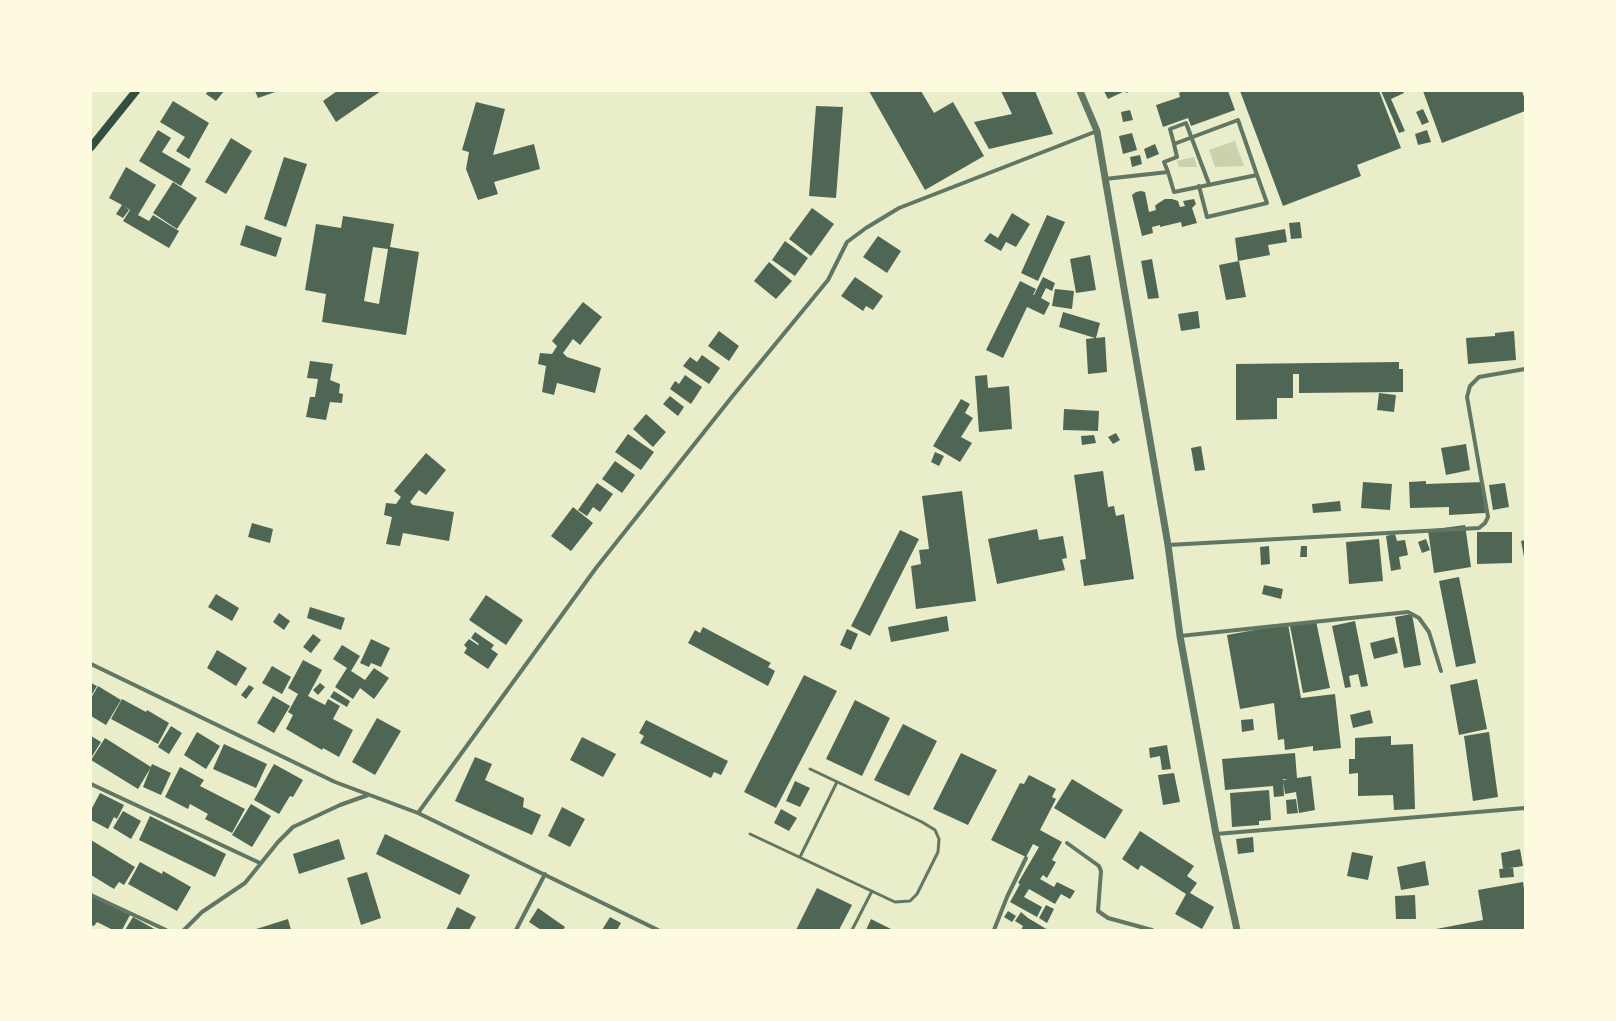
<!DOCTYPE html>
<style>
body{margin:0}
#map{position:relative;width:1616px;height:1021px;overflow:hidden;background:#e9edc9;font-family:"Nunito Sans",sans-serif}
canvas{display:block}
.frame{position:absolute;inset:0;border:92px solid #fefae0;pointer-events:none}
</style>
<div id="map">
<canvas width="1616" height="1021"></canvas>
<div class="frame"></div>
</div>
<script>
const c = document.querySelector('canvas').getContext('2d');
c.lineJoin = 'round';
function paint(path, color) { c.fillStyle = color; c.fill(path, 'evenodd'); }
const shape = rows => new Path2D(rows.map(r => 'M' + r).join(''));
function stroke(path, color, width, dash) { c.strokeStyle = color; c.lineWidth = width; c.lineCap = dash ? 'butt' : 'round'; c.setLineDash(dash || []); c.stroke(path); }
paint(shape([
 [1235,141,1244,166,1215,167,1209,150],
 [1194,157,1197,167,1179,167,1177,161]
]), '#cad2ad');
paint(shape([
 [208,91,224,91,216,101,206,94],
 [255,91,278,91,258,98],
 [337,91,381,91,336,122,323,101],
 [869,91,921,91,934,113,953,102,984,156,925,190],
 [1001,91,1035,91,1053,134,989,149,974,122,1012,114],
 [1104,91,1131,91,1126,93,1125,91,1108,99],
 [1183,91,1228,91,1235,110,1191,126,1188,118,1163,127,1156,105,1180,97,1179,93],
 [1240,91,1379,91,1401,148,1357,165,1361,176,1283,206],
 [1381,91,1403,91,1404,93,1391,99,1405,131,1399,133],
 [1423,91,1522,91,1525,100,1525,111,1442,143],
 [173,101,209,123,189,159,176,151,185,137,160,122],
 [476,102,505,109,493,155,534,144,540,169,494,182,498,194,478,200,466,169,469,152,462,150],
 [816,106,843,107,836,198,809,196],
 [1423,109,1429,122,1422,125,1416,112],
 [1130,110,1133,120,1123,122,1121,112],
 [158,130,171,138,162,152,191,169,181,186,139,161],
 [1427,130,1431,142,1418,145,1415,134],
 [1132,133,1137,150,1123,154,1119,136],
 [231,138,252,151,226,194,205,182],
 [1155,144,1159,154,1147,159,1144,149],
 [1140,155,1142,164,1132,167,1130,157],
 [284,157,307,164,286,227,264,219],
 [126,167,156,185,138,215,149,221,153,215,179,231,169,248,123,221,130,210,124,206,129,210,123,218,116,214,122,205,109,198],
 [173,182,197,198,177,229,153,213],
 [1141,191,1145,192,1149,212,1156,210,1155,206,1157,204,1165,199,1172,199,1178,201,1180,207,1185,206,1183,201,1194,199,1196,204,1192,208,1197,223,1182,227,1181,222,1160,227,1160,225,1152,227,1153,233,1142,236,1132,195,1136,192],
 [812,208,834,224,811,256,789,239],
 [1012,213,1030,224,1016,247,1006,242,1001,251,984,241,990,233,998,238],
 [1047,215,1065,222,1038,281,1021,273],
 [343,216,394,224,390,247,419,252,406,335,322,322,326,294,305,290,316,224,341,228],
 [373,247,388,249,379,304,364,301],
 [1300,222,1302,238,1291,239,1289,223],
 [246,225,282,238,276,257,240,245],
 [1285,229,1287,242,1268,245,1270,255,1238,261,1235,238],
 [878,236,901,251,887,273,863,257],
 [785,241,808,258,795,276,772,260],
 [1090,255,1096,290,1076,293,1070,259],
 [1152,259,1159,298,1148,299,1141,261],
 [1239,261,1246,297,1226,300,1219,265],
 [769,262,792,281,776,299,754,281],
 [855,277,883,296,873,310,866,306,863,311,841,296],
 [1043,277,1055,283,1052,291,1046,288,1041,298,1050,303,1044,315,1027,307,1003,358,986,350,1020,281,1036,289,1033,295,1034,295],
 [1055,289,1074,291,1072,309,1052,306],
 [583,302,602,317,580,345,573,339,563,353,567,357,601,368,595,393,557,383,554,395,542,392,546,366,538,364,540,353,552,354,557,346,552,341],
 [1198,311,1200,328,1181,331,1178,314],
 [1063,312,1100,323,1096,338,1105,337,1107,372,1088,374,1086,339,1095,338,1059,327],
 [719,331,739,346,729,361,708,346],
 [1514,331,1516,360,1468,364,1466,338,1495,336,1495,333],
 [702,355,720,368,709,384,683,366,690,357,697,362],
 [310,361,333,364,330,380,340,384,339,393,343,394,342,403,330,402,326,420,306,417,310,397,315,397,318,379,307,378],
 [1399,362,1399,369,1403,369,1403,392,1299,393,1299,374,1293,374,1293,398,1277,398,1277,419,1236,420,1236,364],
 [685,375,702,387,691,404,670,389,675,381,679,384],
 [987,375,988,388,1009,386,1012,429,979,432,975,376],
 [1379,393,1396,395,1394,412,1377,410],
 [670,396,684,407,678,416,663,404],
 [961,399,970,404,965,413,973,418,961,437,972,443,960,462,933,446],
 [1064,409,1099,411,1098,431,1063,430],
 [646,414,666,432,653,447,633,429],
 [1116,433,1120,440,1113,444,1108,437],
 [628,434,654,452,641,470,615,452],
 [1094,435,1096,443,1082,445,1081,436],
 [1466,444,1470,470,1446,475,1441,448],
 [1201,446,1205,470,1195,471,1191,448],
 [935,452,944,456,939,466,931,462],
 [426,453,446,470,426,495,419,490,410,502,413,505,454,512,449,541,403,533,400,546,386,544,392,517,384,515,386,503,396,504,401,497,394,491],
 [615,461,635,475,622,493,602,479],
 [1103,471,1108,507,1114,506,1116,516,1124,514,1134,579,1084,586,1080,560,1086,559,1074,475],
 [1426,481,1426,484,1484,482,1485,513,1449,515,1449,507,1410,508,1409,482],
 [1363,482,1392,484,1390,510,1361,508],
 [597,483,613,494,600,512,593,507,587,516,578,510],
 [1505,483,1509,507,1493,510,1489,485],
 [962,491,976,601,916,609,911,566,921,564,919,550,929,549,922,496],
 [1340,501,1341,511,1313,513,1312,504],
 [573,507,593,523,571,551,551,536],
 [252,523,273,529,270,543,248,537],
 [1465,525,1471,567,1434,573,1428,530],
 [1037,529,1039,540,1063,536,1067,558,1062,559,1065,570,997,584,988,539],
 [900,530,919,539,870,636,851,626],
 [1477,532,1512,532,1512,563,1477,564],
 [1395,534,1397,541,1405,540,1408,555,1399,557,1401,569,1391,571,1386,536],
 [1379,539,1383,581,1349,584,1346,542],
 [1426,539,1430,550,1422,553,1418,542],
 [1525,540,1525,557,1524,557,1521,541],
 [1269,546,1270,564,1261,565,1260,547],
 [1301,546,1307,546,1307,557,1300,557],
 [1459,577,1476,663,1456,667,1439,581],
 [1264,585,1283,589,1281,599,1262,594],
 [216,594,239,608,232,621,208,607],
 [486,595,523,620,506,645,469,620],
 [310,607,345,618,341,630,307,618],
 [279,613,290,621,284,630,273,622],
 [1412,614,1421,665,1404,668,1395,617],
 [947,616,949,631,891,642,888,627],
 [1316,621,1330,688,1303,693,1290,626],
 [1355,621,1368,686,1361,687,1358,674,1349,676,1351,687,1345,688,1332,626],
 [1288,624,1301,698,1335,694,1341,748,1313,751,1313,746,1285,750,1284,739,1278,740,1274,703,1240,709,1227,635],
 [703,627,771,663,768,667,775,671,768,686,688,643,695,630,700,633],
 [847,629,858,634,851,650,840,645],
 [475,632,494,645,491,649,498,654,488,669,464,653,467,648,464,645,469,639,478,645,479,644,471,638],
 [313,634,321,640,311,653,303,647],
 [1394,637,1398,653,1374,659,1370,643],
 [371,639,390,648,381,667,371,663,369,667,360,663],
 [342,645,360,656,351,671,365,680,374,668,389,678,374,699,360,688,353,699,335,687,347,668,333,659],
 [217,650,247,668,236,686,207,668],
 [303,660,322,670,308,696,325,705,328,699,340,706,333,719,353,730,339,757,323,748,322,750,286,729,293,715,288,712,298,694,288,688],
 [272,666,291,677,282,694,262,683],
 [804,675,837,691,776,808,744,792],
 [1477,679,1487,729,1459,735,1450,685],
 [91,683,97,686,91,696],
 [320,683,325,687,318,695,313,690],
 [249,685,254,688,246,699,241,695],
 [98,686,121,700,106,725,91,716,91,698],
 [334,691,350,701,347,707,330,697],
 [273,696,290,706,274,733,257,723],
 [122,699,146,712,147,710,169,723,158,744,111,719],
 [855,700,890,718,862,776,826,759],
 [1370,710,1373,723,1353,728,1350,715],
 [377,718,401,731,375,775,352,762],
 [1253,719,1254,730,1242,732,1241,720],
 [646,720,728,761,721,775,714,772,711,778,640,743,644,736,639,733],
 [903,724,937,741,909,796,874,780],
 [171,726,182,733,169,754,158,747],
 [197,732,220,746,206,769,184,755],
 [1489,732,1498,797,1473,801,1464,736],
 [91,736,101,742,91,758],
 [1391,736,1391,745,1413,744,1415,809,1394,810,1393,795,1358,796,1358,773,1349,774,1349,759,1355,759,1355,738],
 [582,737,616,754,603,777,570,760],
 [105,738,151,767,138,789,91,760],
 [224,744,267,764,256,788,213,769],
 [1167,745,1171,769,1162,770,1160,756,1150,758,1149,748],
 [961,753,997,770,968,825,933,809],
 [1295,753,1297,778,1311,776,1315,810,1299,813,1296,792,1285,794,1283,780,1288,779,1283,779,1283,777,1284,796,1274,797,1273,786,1225,790,1222,759],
 [475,757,492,764,485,780,524,798,523,807,541,815,532,835,455,801],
 [152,764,171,773,161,795,143,787],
 [274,764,303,780,293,797,290,796,279,814,254,800],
 [180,767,204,780,200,786,245,809,232,833,205,819,208,814,190,804,188,809,165,797],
 [1174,773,1180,802,1163,805,1158,775],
 [1029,775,1056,789,1052,797,1056,799,1040,830,1062,842,1052,860,1056,862,1047,878,1043,875,1040,879,1054,887,1057,882,1075,891,1070,899,1061,894,1055,904,1029,889,1024,897,1042,907,1037,917,1010,902,1020,884,1018,883,1039,847,1033,844,1026,857,991,840,1020,783,1024,784],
 [1072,779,1123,810,1105,839,1054,808],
 [795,781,810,788,800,807,786,801],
 [1269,790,1271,820,1259,821,1259,825,1232,827,1230,793],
 [100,793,124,805,117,819,114,817,108,829,91,820,91,810],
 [1296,799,1298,813,1287,814,1286,800],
 [251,804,271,816,252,847,232,835],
 [562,807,585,819,570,847,548,836],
 [781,809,797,818,789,831,774,823],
 [123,811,141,821,131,839,113,828],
 [150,816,226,854,215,877,139,840],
 [1140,831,1194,866,1187,876,1197,883,1190,893,1214,907,1202,929,1175,914,1186,894,1141,865,1138,870,1122,859],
 [385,834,470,875,460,895,376,854],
 [1253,837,1254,852,1238,854,1236,839],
 [339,839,345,859,299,874,293,854],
 [91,840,135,867,124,885,119,882,114,889,91,875],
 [1520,849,1523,866,1503,869,1501,853],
 [1352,852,1373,856,1368,880,1347,876],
 [1425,861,1429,885,1401,890,1397,867],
 [140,862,162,874,163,871,191,887,177,911,128,884],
 [1513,868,1514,877,1500,878,1499,869],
 [367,872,381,918,361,925,347,878],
 [1523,882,1525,895,1525,930,1431,930,1483,920,1478,890],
 [817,888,852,905,839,930,796,930],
 [91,895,130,915,122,930,113,930,97,922,94,926,91,925],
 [1415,895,1416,919,1396,919,1395,896],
 [1046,905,1054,909,1047,923,1039,918],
 [457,907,476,917,469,930,446,930],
 [538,908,565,927,563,930,541,930,529,922],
 [1008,911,1016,916,1012,922,1004,917],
 [1021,912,1028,918,1048,930,1021,930,1023,926,1015,921],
 [133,917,156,930,125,930],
 [610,917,621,923,617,930,602,930],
 [288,919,291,930,253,930],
 [871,919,893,930,866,930]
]), '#4f6655');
stroke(shape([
 [750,834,895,902,910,901,917,894,938,852,939,839,935,830,922,822,810,769],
 [800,857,837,782],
 [852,930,872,891]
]), '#617663', 3);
stroke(shape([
 [1174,144,1170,129,1186,123,1209,184],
 [1105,179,1168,172,1174,192,1257,175,1238,120,1174,144,1177,157,1164,162,1168,172],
 [1199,186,1207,217,1267,203,1257,175],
 [1168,545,1479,528,1485,523,1488,517,1467,397,1470,386,1479,377,1525,369],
 [1180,636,1408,612,1419,618,1429,632,1441,671],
 [91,664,335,782,418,813,658,930],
 [91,784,260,863],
 [418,813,596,568,731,398,828,280,847,242,866,228,899,208,1097,131],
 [1216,834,1525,808],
 [1067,843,1099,866,1101,871,1098,911,1108,918,1152,930],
 [91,895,166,930],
 [184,930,202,912,245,883,278,842,293,827,340,805,368,795],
 [516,930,545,874],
 [994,930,1007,897,1026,858]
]), '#617663', 4);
stroke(shape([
 [1080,91,1097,131,1168,545,1180,636,1216,834,1237,930]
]), '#617663', 7);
stroke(shape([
 [91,147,136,91]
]), '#344e41', 8);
</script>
